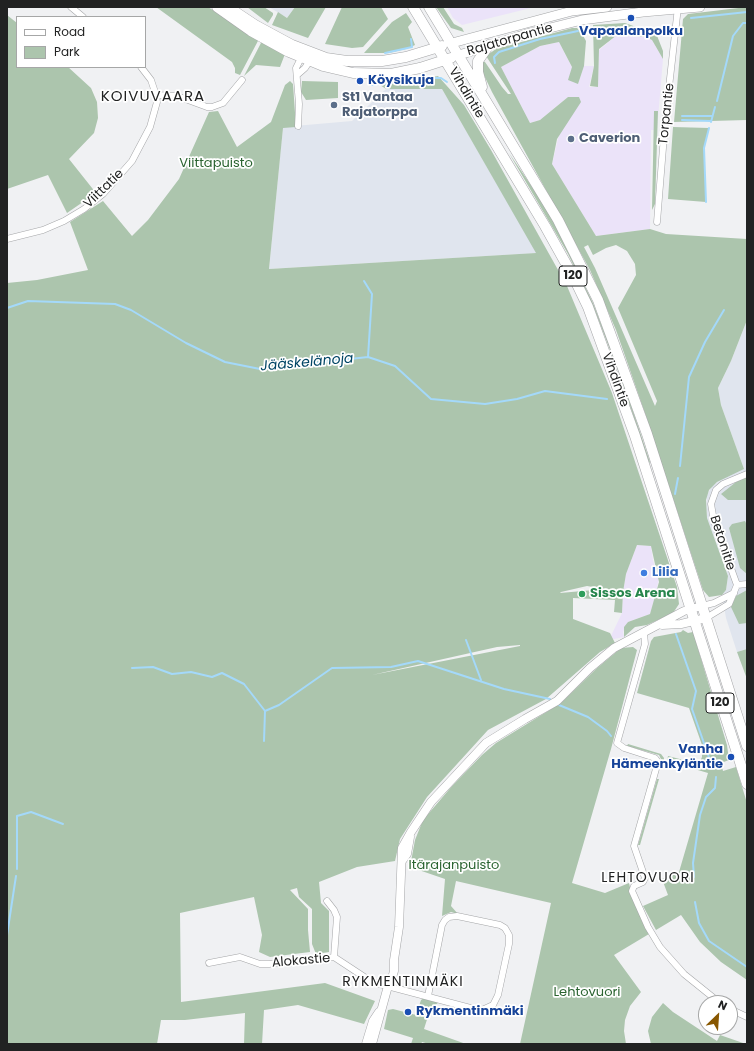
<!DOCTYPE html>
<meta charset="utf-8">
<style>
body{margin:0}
#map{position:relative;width:754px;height:1051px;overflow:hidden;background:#f0f1f3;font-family:Poppins,sans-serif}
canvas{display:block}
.frame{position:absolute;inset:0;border:8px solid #212222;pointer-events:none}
.legend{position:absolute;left:16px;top:16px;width:130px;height:52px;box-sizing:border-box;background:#fff;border:1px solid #a6a7a7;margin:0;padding:5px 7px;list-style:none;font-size:12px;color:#212222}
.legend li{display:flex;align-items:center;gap:8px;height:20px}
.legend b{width:20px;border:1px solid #a6a7a7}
.north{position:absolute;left:698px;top:995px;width:40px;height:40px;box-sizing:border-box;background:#fff;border:1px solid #a6a7a7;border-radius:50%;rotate:25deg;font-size:11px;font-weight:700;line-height:16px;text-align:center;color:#212222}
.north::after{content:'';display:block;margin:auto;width:14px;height:18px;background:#885700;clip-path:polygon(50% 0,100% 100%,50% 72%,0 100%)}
</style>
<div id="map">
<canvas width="754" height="1051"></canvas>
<div class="frame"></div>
<ul class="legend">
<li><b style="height:5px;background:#fff"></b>Road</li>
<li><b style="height:11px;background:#acc5ad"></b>Park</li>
</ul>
<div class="north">N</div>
</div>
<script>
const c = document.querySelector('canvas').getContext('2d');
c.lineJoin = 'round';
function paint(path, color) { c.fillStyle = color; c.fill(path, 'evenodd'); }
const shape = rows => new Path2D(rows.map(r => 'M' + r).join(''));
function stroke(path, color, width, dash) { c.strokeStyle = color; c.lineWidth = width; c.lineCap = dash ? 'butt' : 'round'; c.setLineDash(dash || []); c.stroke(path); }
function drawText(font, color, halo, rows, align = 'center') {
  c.font = font + ' Poppins,sans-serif'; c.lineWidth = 3.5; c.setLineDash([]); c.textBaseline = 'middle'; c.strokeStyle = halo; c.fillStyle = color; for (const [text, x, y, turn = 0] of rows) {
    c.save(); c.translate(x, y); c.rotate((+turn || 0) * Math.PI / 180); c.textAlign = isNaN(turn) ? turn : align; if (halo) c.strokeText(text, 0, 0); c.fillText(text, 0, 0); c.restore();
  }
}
paint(shape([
 [447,7,535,7,462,25,453,18],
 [617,35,646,37,652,40,663,59,657,130,651,130,650,229,596,236,552,164,568,97,540,120,530,123,501,67,540,46,559,42,572,67,578,84,584,66,594,66,589,87,598,87,599,50],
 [637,545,651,546,653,561,659,578,654,601,650,614,628,622,623,632,624,637,609,640,622,613,623,592,626,574]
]), '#ebe3f9');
paint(shape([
 [269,7,295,7,287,18],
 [386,89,442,89,537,253,269,269,283,127,352,121],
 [747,320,747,649,737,652,726,618,722,595,726,590,728,576,707,518,706,507,707,495,712,486,725,477,744,469,721,405,718,388,731,361]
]), '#e0e5ee');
paint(shape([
 [156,7,208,7,259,39,240,75,235,73,235,68,232,62],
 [247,7,264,7,273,13,273,15,268,23],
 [295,7,326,7,308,38,272,25,278,12,287,18],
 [342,7,381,7,388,19,363,47,352,48,325,44],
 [436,7,443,7,454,24,462,28,464,32,451,28],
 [747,7,747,120,674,122,683,19,688,14],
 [406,13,412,22,408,27,415,45,406,49,389,53,364,53,392,22],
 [7,15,17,23,17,67,68,67,91,88,97,102,98,118,94,133,69,159,96,193,67,213,48,175,7,189],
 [625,23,639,28,654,28,663,51,663,59,652,40,646,37,617,35,599,49,598,87,590,86,594,66,593,25],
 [572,28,577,28,581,32,586,41,584,66,578,84,568,80,572,67,559,42,540,46,501,67,530,123,540,120,568,97,579,97,581,102,557,139,552,164,596,236,650,229,666,234,747,239,747,320,731,361,718,388,721,405,744,469,717,482,709,490,706,500,707,518,728,576,726,590,722,595,709,597,703,590,647,419,616,330,590,270,492,92,482,71,482,61,485,62,502,87,508,94,511,94,486,56,496,49],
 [588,245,593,255,606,248,616,245,627,251,635,264,636,275,618,308,657,401,655,406,595,268,584,247],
 [262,41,285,54,280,67,256,65,244,76],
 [438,76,464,105,491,150,567,286,612,393,677,587,679,604,673,613,647,625,635,627,624,637,624,627,628,622,650,614,659,582,651,546,637,545,626,574,623,592,622,613,614,612,615,600,573,598,573,619,610,633,615,643,600,652,546,699,488,730,427,797,400,839,395,861,357,867,319,882,321,903,329,911,329,952,316,954,312,944,312,909,299,897,297,888,290,890,308,909,308,930,310,952,270,957,259,952,262,935,254,897,180,913,181,1002,325,983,375,1001,364,1024,298,1005,264,1010,262,1044,244,1044,245,1013,185,1020,161,1020,157,1044,7,1044,7,283,37,280,88,270,70,222,103,201,132,236,148,220,179,179,209,112,218,111,237,147,271,122,285,85,290,81,293,84,296,127,283,128,269,269,536,253,442,89,386,89,380,85],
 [587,586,605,589,560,593,561,592],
 [520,645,520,646,372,675,497,647],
 [302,81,338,82,338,98,306,100,301,92],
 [654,111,658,111,655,204,652,210],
 [673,127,709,128,704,148,706,202,668,199],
 [509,153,539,197,555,224,593,303,620,372,650,462,649,463,619,373,593,306,568,254],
 [747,477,747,500,728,500,721,494,736,482],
 [745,521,747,525,747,574,740,568,729,528,732,524],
 [747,590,747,623,739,624,731,607,736,596],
 [683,630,688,633,693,632,727,745,729,760,721,763,723,771,736,767,747,803,747,980,721,962,700,942,681,915,656,930,643,906,668,895,662,879,679,872,708,773,667,761,668,756,699,764,702,757,702,745,689,708,637,693,651,641,654,637,681,632],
 [633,647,637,650,611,749,572,883,605,893,629,883,633,900,649,934,614,955,641,992,630,1006,625,1020,624,1031,626,1044,520,1044,551,903,456,881,451,906,458,914,451,912,442,916,445,879,410,867,415,840,423,820,453,785,482,755,496,743,561,703,596,669,621,648],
 [747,649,747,679,737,652],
 [628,744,661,754,664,758,663,768,660,767,662,761,659,755,627,746],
 [657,779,659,779,640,845,638,845],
 [424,998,439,1002,430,1010,424,1029,466,1044,429,1044,422,1042,421,1044,411,1044,413,1038,384,1029,388,1010,393,1009,416,1015,421,1000],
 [663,1003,673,1012,717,1041,720,1035,746,1044,651,1044,648,1031,652,1017]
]), '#acc5ad');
stroke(shape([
 [691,18,747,12],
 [594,30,654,29],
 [385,53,412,47,411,39],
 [495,63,494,57,499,52,540,39,578,31],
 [371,85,434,78,441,78,447,82],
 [717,101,733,36,743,23,747,23],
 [682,116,712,116],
 [682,120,711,121],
 [711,122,715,107],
 [706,202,704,148,709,128],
 [364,281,372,294,368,357],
 [7,308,28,301,115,304,131,310,186,343,225,362,260,369,368,357,395,366,431,399,485,404,517,399,545,391,607,399],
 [680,466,689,377,705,342,724,310],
 [675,494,678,478],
 [676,634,696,691,692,709,712,766],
 [466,640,481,680],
 [132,668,153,667,172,674,191,672,212,677,222,673,244,684,265,711,279,705,332,668,391,667,418,661,504,689,550,699],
 [559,705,588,717,607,731,611,736],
 [264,741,265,711],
 [17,869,17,816,31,812,63,824],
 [694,877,693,863,700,815,706,797,715,788,716,777],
 [695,902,699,923,709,941,747,967],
 [7,935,16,876]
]), '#a4d9fa', 2);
const minor = shape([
 [71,7,83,17],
 [297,75,305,68,311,59],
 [156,95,177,96,207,107,212,107,223,103,242,80],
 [298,126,299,104,296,68,302,56],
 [657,222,665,123,678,7],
 [7,239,43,230,64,221,84,209,103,194,132,161,150,127,157,102,156,95,151,80,141,67],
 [737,585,714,521,711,504,716,490,723,484,747,474],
 [702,606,714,603,734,593],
 [706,618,729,604,737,585,747,584],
 [644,633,645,644,617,743,624,748,655,758,658,762,634,846,645,878,643,882,634,886,632,891,648,927,660,947,684,974,720,1003],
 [327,901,334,910,337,917,334,957],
 [209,963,240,957,260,964,269,964,334,957,372,982,478,1010,482,1010,493,1005,498,995,509,944,509,935,505,928,500,925,457,916,449,917,445,920,442,925,428,996],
 [730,1009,747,1017]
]);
const tertiary = shape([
 [662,625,681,624,706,618],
 [402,861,407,854,410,837],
 [366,1044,373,1021,379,1012],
 [372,1044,388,986,392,978,394,971,394,960,399,927,402,848,411,832,431,802,486,743,525,719,557,701,590,668,614,648,684,611,702,606]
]);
const secondary = shape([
 [452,43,572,11,607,7],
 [459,55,530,33,582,20,643,12,700,7]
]);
const primary = shape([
 [217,7,251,31,289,52,323,66,353,73,391,74,420,68,451,58],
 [228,7,255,25,292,45,326,58,347,61,382,61,406,57,442,46],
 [413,7,545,226,574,278,588,307,635,436,747,784],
 [429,7,558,220,598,300,647,434,747,746],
 [482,87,478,72,478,61,489,45]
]);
stroke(minor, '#a5a6a8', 7);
stroke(tertiary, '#a5a6a8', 9);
stroke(secondary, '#a5a6a8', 10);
stroke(primary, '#a5a6a8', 11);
stroke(minor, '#fff', 6);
stroke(tertiary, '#fff', 8);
stroke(secondary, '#fff', 9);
stroke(primary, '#fff', 10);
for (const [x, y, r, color] of [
 [631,18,4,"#1a4fb4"],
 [360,81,4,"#1a4fb4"],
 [334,105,4,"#5c6f8a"],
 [571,139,4,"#5c6f8a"],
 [644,573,4,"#3f7fe0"],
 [582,594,4,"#2e9e5b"],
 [731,757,4,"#1a4fb4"],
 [408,1012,4,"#1a4fb4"]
]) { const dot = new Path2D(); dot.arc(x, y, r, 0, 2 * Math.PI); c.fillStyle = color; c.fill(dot); stroke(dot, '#fff', 1.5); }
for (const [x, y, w] of [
 [573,276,28],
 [720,703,28]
]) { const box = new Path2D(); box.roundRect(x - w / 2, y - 10, w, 20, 3); c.fillStyle = '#fff'; c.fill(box); stroke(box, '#212222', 1); }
drawText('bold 12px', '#212222', null, [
 ["120",573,276],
 ["120",720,703]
]);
drawText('bold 13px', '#164399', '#fff', [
 ["Vapaalanpolku",631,32,"center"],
 ["Köysikuja",368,81],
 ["Vanha",723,750,"right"],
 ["Hämeenkyläntie",723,765,"right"],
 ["Rykmentinmäki",416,1012]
], 'left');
drawText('13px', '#212222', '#fff', [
 ["Rajatorpantie",510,40,-16],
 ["Vihdintie",466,93,59],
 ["Torpantie",667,114,-84],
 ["Viittatie",104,189,-44],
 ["Vihdintie",615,380,70],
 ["Betonitie",722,543,72],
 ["Alokastie",301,961,-5]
]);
drawText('bold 13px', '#4e5e75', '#fff', [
 ["St1 Vantaa",342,98],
 ["Rajatorppa",342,113],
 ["Caverion",579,139]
], 'left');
drawText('13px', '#2b6431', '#fff', [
 ["Viittapuisto",216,164],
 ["Itärajanpuisto",454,866],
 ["Lehtovuori",587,993]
]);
drawText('bold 13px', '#366cbe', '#fff', [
 ["Lilia",652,573]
], 'left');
drawText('bold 13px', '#27864d', '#fff', [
 ["Sissos Arena",590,594]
], 'left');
drawText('italic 14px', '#004565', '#fff', [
 ["Jääskelänoja",307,363,-5]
]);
c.letterSpacing = '1px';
drawText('14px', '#212222', '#fff', [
 ["LEHTOVUORI",648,878],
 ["RYKMENTINMÄKI",403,982]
]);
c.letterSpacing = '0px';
c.letterSpacing = '1px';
drawText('15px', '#212222', '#fff', [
 ["KOIVUVAARA",153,97]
]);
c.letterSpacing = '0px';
</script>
